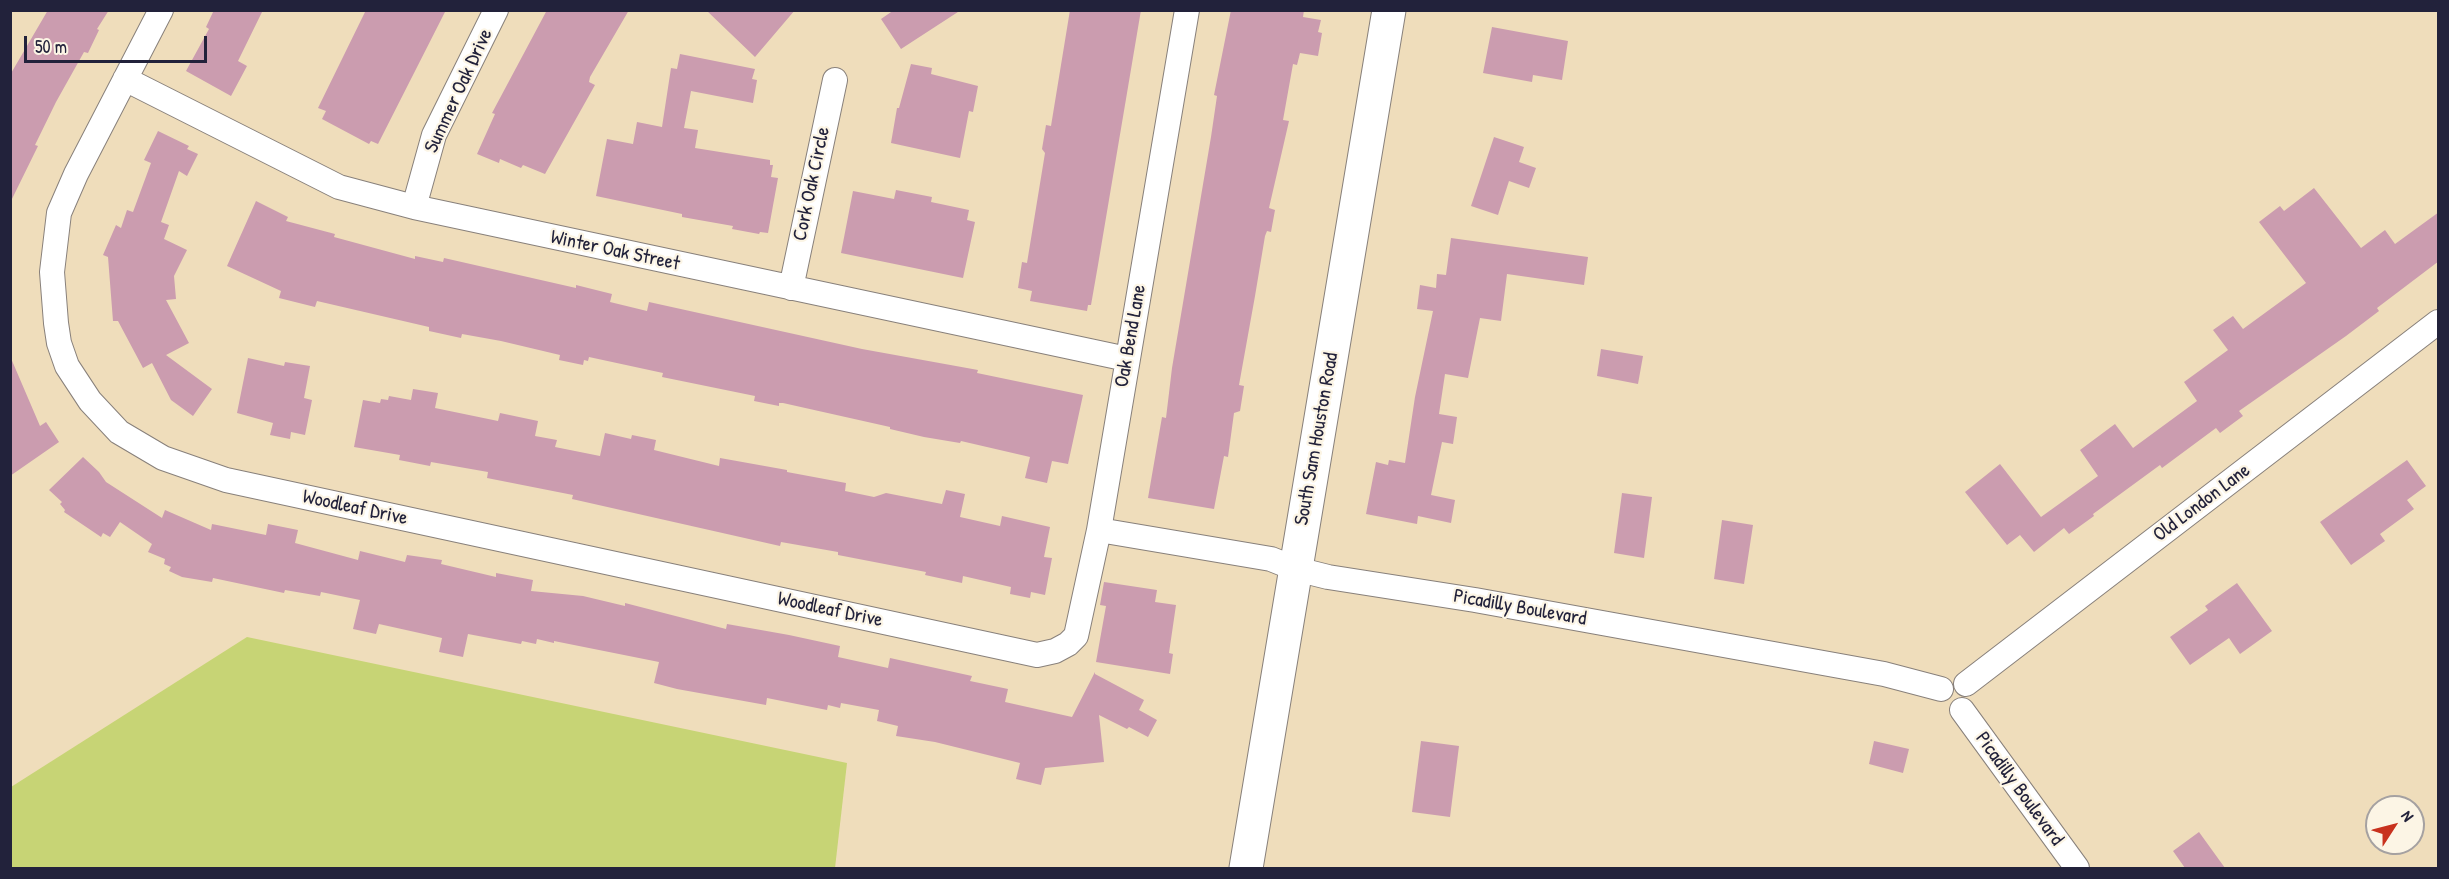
<!DOCTYPE html>
<style>
body{margin:0}
#map{position:relative;width:2449px;height:879px;overflow:hidden;background:#efddbb;font-family:"Patrick Hand",sans-serif}
canvas{display:block}
.frame{position:absolute;inset:0;border:12px solid #22223b;pointer-events:none}
.north{position:absolute;left:2365px;top:795px;width:60px;height:60px;box-sizing:border-box;background:#fcf5e5;border:2px solid #a5a1a1;border-radius:50%;rotate:54deg;font-size:16px;font-weight:700;line-height:24px;text-align:center;color:#22223b}
.north::after{content:'';display:block;margin:auto;width:21px;height:27px;background:#c8321e;clip-path:polygon(50% 0,100% 100%,50% 72%,0 100%)}
.scale{position:absolute;left:24px;top:36px;width:183px;height:27px;box-sizing:border-box;border:3px solid #22223b;border-top:0;padding-left:8px;font-size:18px;line-height:21px;white-space:nowrap;color:#22223b;-webkit-text-stroke:4px #fcf5e5;paint-order:stroke}
</style>
<div id="map">
<canvas width="2449" height="879"></canvas>
<div class="frame"></div>
<div class="north">N</div>
<div class="scale">50 m</div>
</div>
<script>
const c = document.querySelector('canvas').getContext('2d');
c.lineJoin = 'round';
function paint(path, color) { c.fillStyle = color; c.fill(path, 'evenodd'); }
const shape = rows => new Path2D(rows.map(r => 'M' + r).join(''));
function stroke(path, color, width, dash) { c.strokeStyle = color; c.lineWidth = width; c.lineCap = dash ? 'butt' : 'round'; c.setLineDash(dash || []); c.stroke(path); }
function drawText(font, color, halo, rows, align = 'center') {
  c.font = font + ' "Patrick Hand",sans-serif'; c.lineWidth = 4.5; c.setLineDash([]); c.textBaseline = 'middle'; c.strokeStyle = halo; c.fillStyle = color; for (const [text, x, y, turn = 0] of rows) {
    c.save(); c.translate(x, y); c.rotate((+turn || 0) * Math.PI / 180); c.textAlign = isNaN(turn) ? turn : align; if (halo) c.strokeText(text, 0, 0); c.fillText(text, 0, 0); c.restore();
  }
}
paint(shape([
 [247,637,847,763,835,868,11,868,11,787]
]), '#c7d475');
paint(shape([
 [48,10,109,10,97,29,99,30,88,53,84,52,56,102,35,145,38,146,10,203,10,75],
 [214,10,263,10,238,61,247,66,231,96,186,71,209,29,206,27],
 [366,10,446,10,378,144,371,141,369,144,322,119,326,111,318,108],
 [547,10,629,10,590,77,589,82,595,85,545,174,523,165,521,168,500,159,499,163,477,154,495,114,492,113],
 [706,10,795,10,755,57],
 [894,10,961,10,901,49,881,19],
 [1070,10,1141,10,1098,265,1091,305,1088,305,1087,311,1030,301,1032,291,1018,288,1022,262,1027,263,1045,153,1042,149,1046,125,1051,126],
 [1231,10,1304,10,1303,17,1321,20,1318,32,1322,33,1318,56,1300,53,1297,65,1293,64,1283,120,1289,121,1269,208,1275,210,1271,232,1267,231,1265,236,1255,296,1239,385,1244,386,1240,411,1234,413,1228,457,1224,456,1214,509,1148,498,1162,417,1166,418,1172,368,1211,137,1217,96,1214,95],
 [1492,27,1568,41,1562,80,1533,75,1532,82,1483,73],
 [680,54,755,69,752,79,757,80,753,103,691,91,684,128,698,130,695,148,770,160,770,165,773,165,771,177,778,178,768,233,760,232,759,234,732,229,733,226,682,217,682,214,596,196,607,139,633,144,637,122,662,127,671,68,677,69],
 [911,64,932,68,931,74,978,86,973,112,969,111,960,158,891,143,897,108,899,108],
 [158,131,189,146,187,149,198,154,187,176,179,171,161,222,169,225,164,239,187,250,174,276,176,299,166,300,189,343,166,355,212,389,193,416,171,400,152,363,143,368,118,321,113,321,108,257,103,255,116,225,121,228,127,210,133,212,151,163,144,160],
 [1494,137,1524,147,1519,162,1536,168,1529,188,1509,181,1498,215,1471,206],
 [2314,188,2361,248,2385,230,2395,244,2439,212,2439,261,2377,308,2379,311,2346,336,2239,411,2243,416,2220,433,2216,428,2162,468,2160,465,2093,514,2094,516,2069,534,2064,528,2034,552,2020,535,2007,545,1965,492,2000,464,2041,517,2098,476,2080,450,2115,424,2133,448,2197,401,2184,382,2228,350,2213,330,2233,316,2243,329,2306,283,2259,222,2280,206,2284,211],
 [896,190,932,197,931,202,969,210,967,220,975,222,963,278,841,253,853,191,894,199],
 [256,201,288,217,286,221,335,234,334,237,415,259,415,256,443,262,444,258,576,288,576,285,612,294,610,302,647,311,649,302,862,349,978,370,977,373,1083,395,1068,464,1052,461,1047,483,1025,478,1030,457,961,441,960,443,924,437,890,429,890,427,783,403,779,403,779,406,754,401,755,396,662,377,663,373,589,357,588,361,584,360,583,365,559,360,560,355,501,341,462,334,461,338,429,331,429,327,317,301,315,307,279,298,281,291,227,266],
 [1451,238,1588,257,1584,285,1507,274,1501,321,1480,318,1468,378,1445,374,1439,414,1457,417,1453,444,1442,442,1431,495,1455,500,1451,523,1418,516,1417,524,1366,514,1376,462,1388,465,1389,460,1405,463,1415,397,1433,311,1417,309,1420,285,1436,288,1437,274,1446,275],
 [1601,349,1643,356,1638,384,1597,376],
 [10,356,40,426,46,422,59,442,10,476],
 [248,358,284,366,285,362,310,366,304,398,312,400,305,435,291,432,290,439,270,435,273,423,237,413],
 [413,389,438,393,435,408,498,421,500,413,538,421,535,436,557,440,555,447,600,456,605,433,631,439,632,435,656,440,654,450,719,466,720,458,787,470,787,472,846,483,845,491,874,497,886,493,942,504,946,490,965,494,960,517,1000,526,1002,516,1050,527,1044,557,1052,558,1045,595,1031,592,1030,598,1010,594,1011,587,963,576,962,583,925,575,926,572,838,555,838,552,781,542,780,546,572,499,573,495,487,478,488,472,431,462,430,466,399,460,400,455,354,447,363,400,380,403,381,399,388,400,389,396,411,400],
 [83,457,99,472,106,482,162,518,165,510,211,530,212,524,266,535,268,524,298,530,295,543,358,560,360,551,405,562,407,555,442,560,441,564,496,577,496,573,533,580,531,591,583,596,625,606,625,603,726,629,727,624,789,635,840,646,838,657,888,668,890,658,972,676,970,681,1008,689,1005,702,1072,717,1095,672,1095,674,1144,700,1139,710,1157,720,1148,737,1129,727,1127,729,1099,715,1104,762,1045,768,1041,785,1016,779,1020,763,935,742,896,736,898,726,877,721,879,710,841,703,840,708,828,705,827,710,767,698,766,705,677,689,654,683,659,662,554,641,554,643,537,639,536,644,522,641,521,644,468,634,463,657,439,652,442,638,379,624,376,634,353,629,360,600,321,592,320,596,285,590,284,593,213,578,212,582,182,577,169,571,171,567,164,564,165,559,148,552,152,544,120,522,110,537,103,533,101,537,64,512,65,510,60,504,62,502,49,490],
 [2407,460,2426,486,2407,500,2414,509,2380,534,2385,541,2351,565,2320,522],
 [1622,493,1652,497,1644,558,1614,553],
 [1722,520,1753,525,1744,584,1714,579],
 [1104,582,1157,590,1155,602,1176,605,1169,653,1173,654,1170,674,1096,662,1106,606,1100,605],
 [2237,583,2272,631,2240,654,2229,638,2190,665,2170,637,2208,610,2205,606],
 [1421,741,1459,746,1450,817,1412,812],
 [1874,741,1909,749,1903,773,1869,764],
 [2199,832,2225,868,2185,868,2173,851]
]), '#cb9caf');
const street = shape([
 [161,10,76,174,59,213,52,272,56,323,59,343,67,366,90,401,119,432,163,458,226,480,1037,655,1055,651,1068,644,1076,636,1099,530,1187,10],
 [125,79,339,187,414,207,1127,359],
 [414,207,434,135,496,10],
 [791,288,835,80],
 [1099,530,1271,559,1296,569,1328,577,1475,600,1884,674,1941,689],
 [1966,684,2438,322],
 [1962,710,2077,868]
]);
const secondary = shape([
 [1246,868,1389,10]
]);
stroke(street, '#88807b', 26);
stroke(secondary, '#88807b', 35);
stroke(street, '#fff', 24);
stroke(secondary, '#fff', 33);
drawText('20px', '#22223b', '#fcf5e5', [
 ["Summer Oak Drive",459,91,-65],
 ["Cork Oak Circle",812,184,-78],
 ["Winter Oak Street",615,251,12],
 ["Oak Bend Lane",1131,336,-80],
 ["South Sam Houston Road",1317,439,-80],
 ["Old London Lane",2202,503,-37],
 ["Woodleaf Drive",355,508,12],
 ["Picadilly Boulevard",1520,608,10],
 ["Woodleaf Drive",830,610,12],
 ["Picadilly Boulevard",2019,789,54]
]);
</script>
